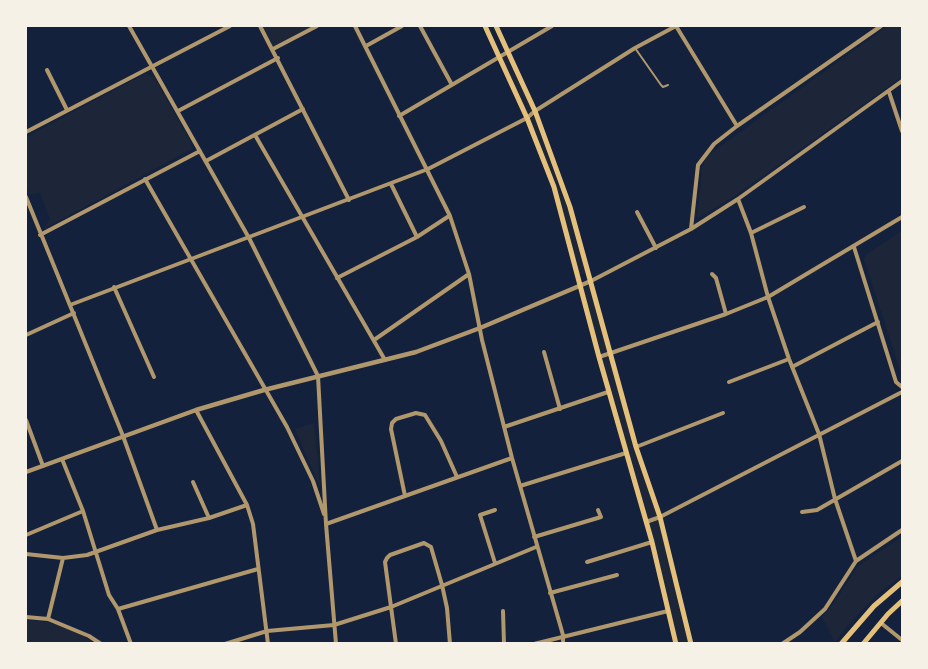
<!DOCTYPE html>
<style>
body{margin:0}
#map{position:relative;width:928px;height:669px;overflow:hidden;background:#14213d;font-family:"Titillium Web",sans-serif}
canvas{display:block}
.frame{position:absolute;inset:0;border:27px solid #f6f1e7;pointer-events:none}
</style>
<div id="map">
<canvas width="928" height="669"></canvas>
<div class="frame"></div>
</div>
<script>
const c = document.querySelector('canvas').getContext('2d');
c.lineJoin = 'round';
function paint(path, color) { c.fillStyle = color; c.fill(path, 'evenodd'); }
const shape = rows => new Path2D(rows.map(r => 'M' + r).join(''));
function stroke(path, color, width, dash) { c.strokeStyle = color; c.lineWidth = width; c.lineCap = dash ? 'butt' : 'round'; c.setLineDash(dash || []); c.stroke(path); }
paint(shape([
 [261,26,313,26,273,47],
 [888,26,902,26,902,77,736,195,697,219,702,168,707,156],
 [507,52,557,168,588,272,578,276,554,187,499,57],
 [145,74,154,77,190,141,192,149,42,230,50,219,40,193,29,195,26,186,26,137],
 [902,231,902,376,864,259,867,254],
 [589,285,660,517,691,643,673,643,668,611,583,288],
 [314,423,317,451,320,487,295,429],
 [902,537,902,576,879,593,854,618,835,642,822,617,834,603,858,566],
 [26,620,48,622,74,630,94,643,26,643]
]), '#1d2539');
stroke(shape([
 [635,48,661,85,663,87,668,85]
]), '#b1986c', 2);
stroke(shape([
 [129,26,249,238,318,376,326,524,336,644],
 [260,26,349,200],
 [355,26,450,216,469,274,482,340,512,458,563,635,563,644],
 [420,26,452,85],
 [676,26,737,126],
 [366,46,402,26],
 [273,49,317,26],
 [47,70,67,110],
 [889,92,902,131],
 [178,111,278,58],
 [399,116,552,26],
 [26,132,230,26],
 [255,135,385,360],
 [206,161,303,109],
 [145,179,287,427,313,481,324,514],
 [391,184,417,237],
 [26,197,123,436,157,530],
 [738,199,751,233,768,297,789,359,819,434,835,499,856,561],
 [637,212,656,248],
 [691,229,698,165,714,144,737,126,881,26],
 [751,233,804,207],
 [40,235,200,151],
 [854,247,896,382,902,387],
 [712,274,716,278,726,314],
 [337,278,417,237,449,216],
 [591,281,691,229,738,199,902,81],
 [114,287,154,377],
 [70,305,428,169,527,118,535,111,635,48,676,26],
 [26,335,74,313],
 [374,340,469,274],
 [544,352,560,409],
 [599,357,726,314,768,297,902,217],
 [792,367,878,322],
 [729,382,789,359],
 [196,410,247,505,253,524,268,644],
 [26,420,43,466],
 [504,427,608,392],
 [636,447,723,413],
 [62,459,83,511,109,595,118,609,131,644],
 [193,482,209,518],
 [520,486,626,453],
 [405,496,391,429,392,423,396,419,416,413,425,415,441,441,457,477],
 [495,510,480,515,495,563],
 [802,512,817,510,902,461],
 [646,522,660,517,902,392],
 [326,524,512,458],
 [26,535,83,511],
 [534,537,601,517,598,510],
 [26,554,63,558,87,555,157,530,209,518,247,505],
 [587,562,652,542],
 [550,593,617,575],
 [118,609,258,569],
 [503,611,504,644],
 [26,617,48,619,89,636,101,644],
 [48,619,63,558],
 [881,623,902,640],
 [225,644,267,631,334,625,391,607,536,547],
 [396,644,385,562,387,558,390,555,424,543,431,547,442,585,447,608,450,644],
 [534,644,668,611],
 [782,644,800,632,825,609,856,561,902,530]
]), '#b1986c', 4);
stroke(shape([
 [26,472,196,410,264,390,416,352,480,328,591,281]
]), '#b1986c', 4.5);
stroke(shape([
 [485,26,527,118,554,187,599,357,652,542,676,644],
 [496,26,535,111,570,207,636,447,660,517,691,644],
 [841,644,874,606,902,582],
 [863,644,888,614,902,601]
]), '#e5c07b', 5);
</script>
